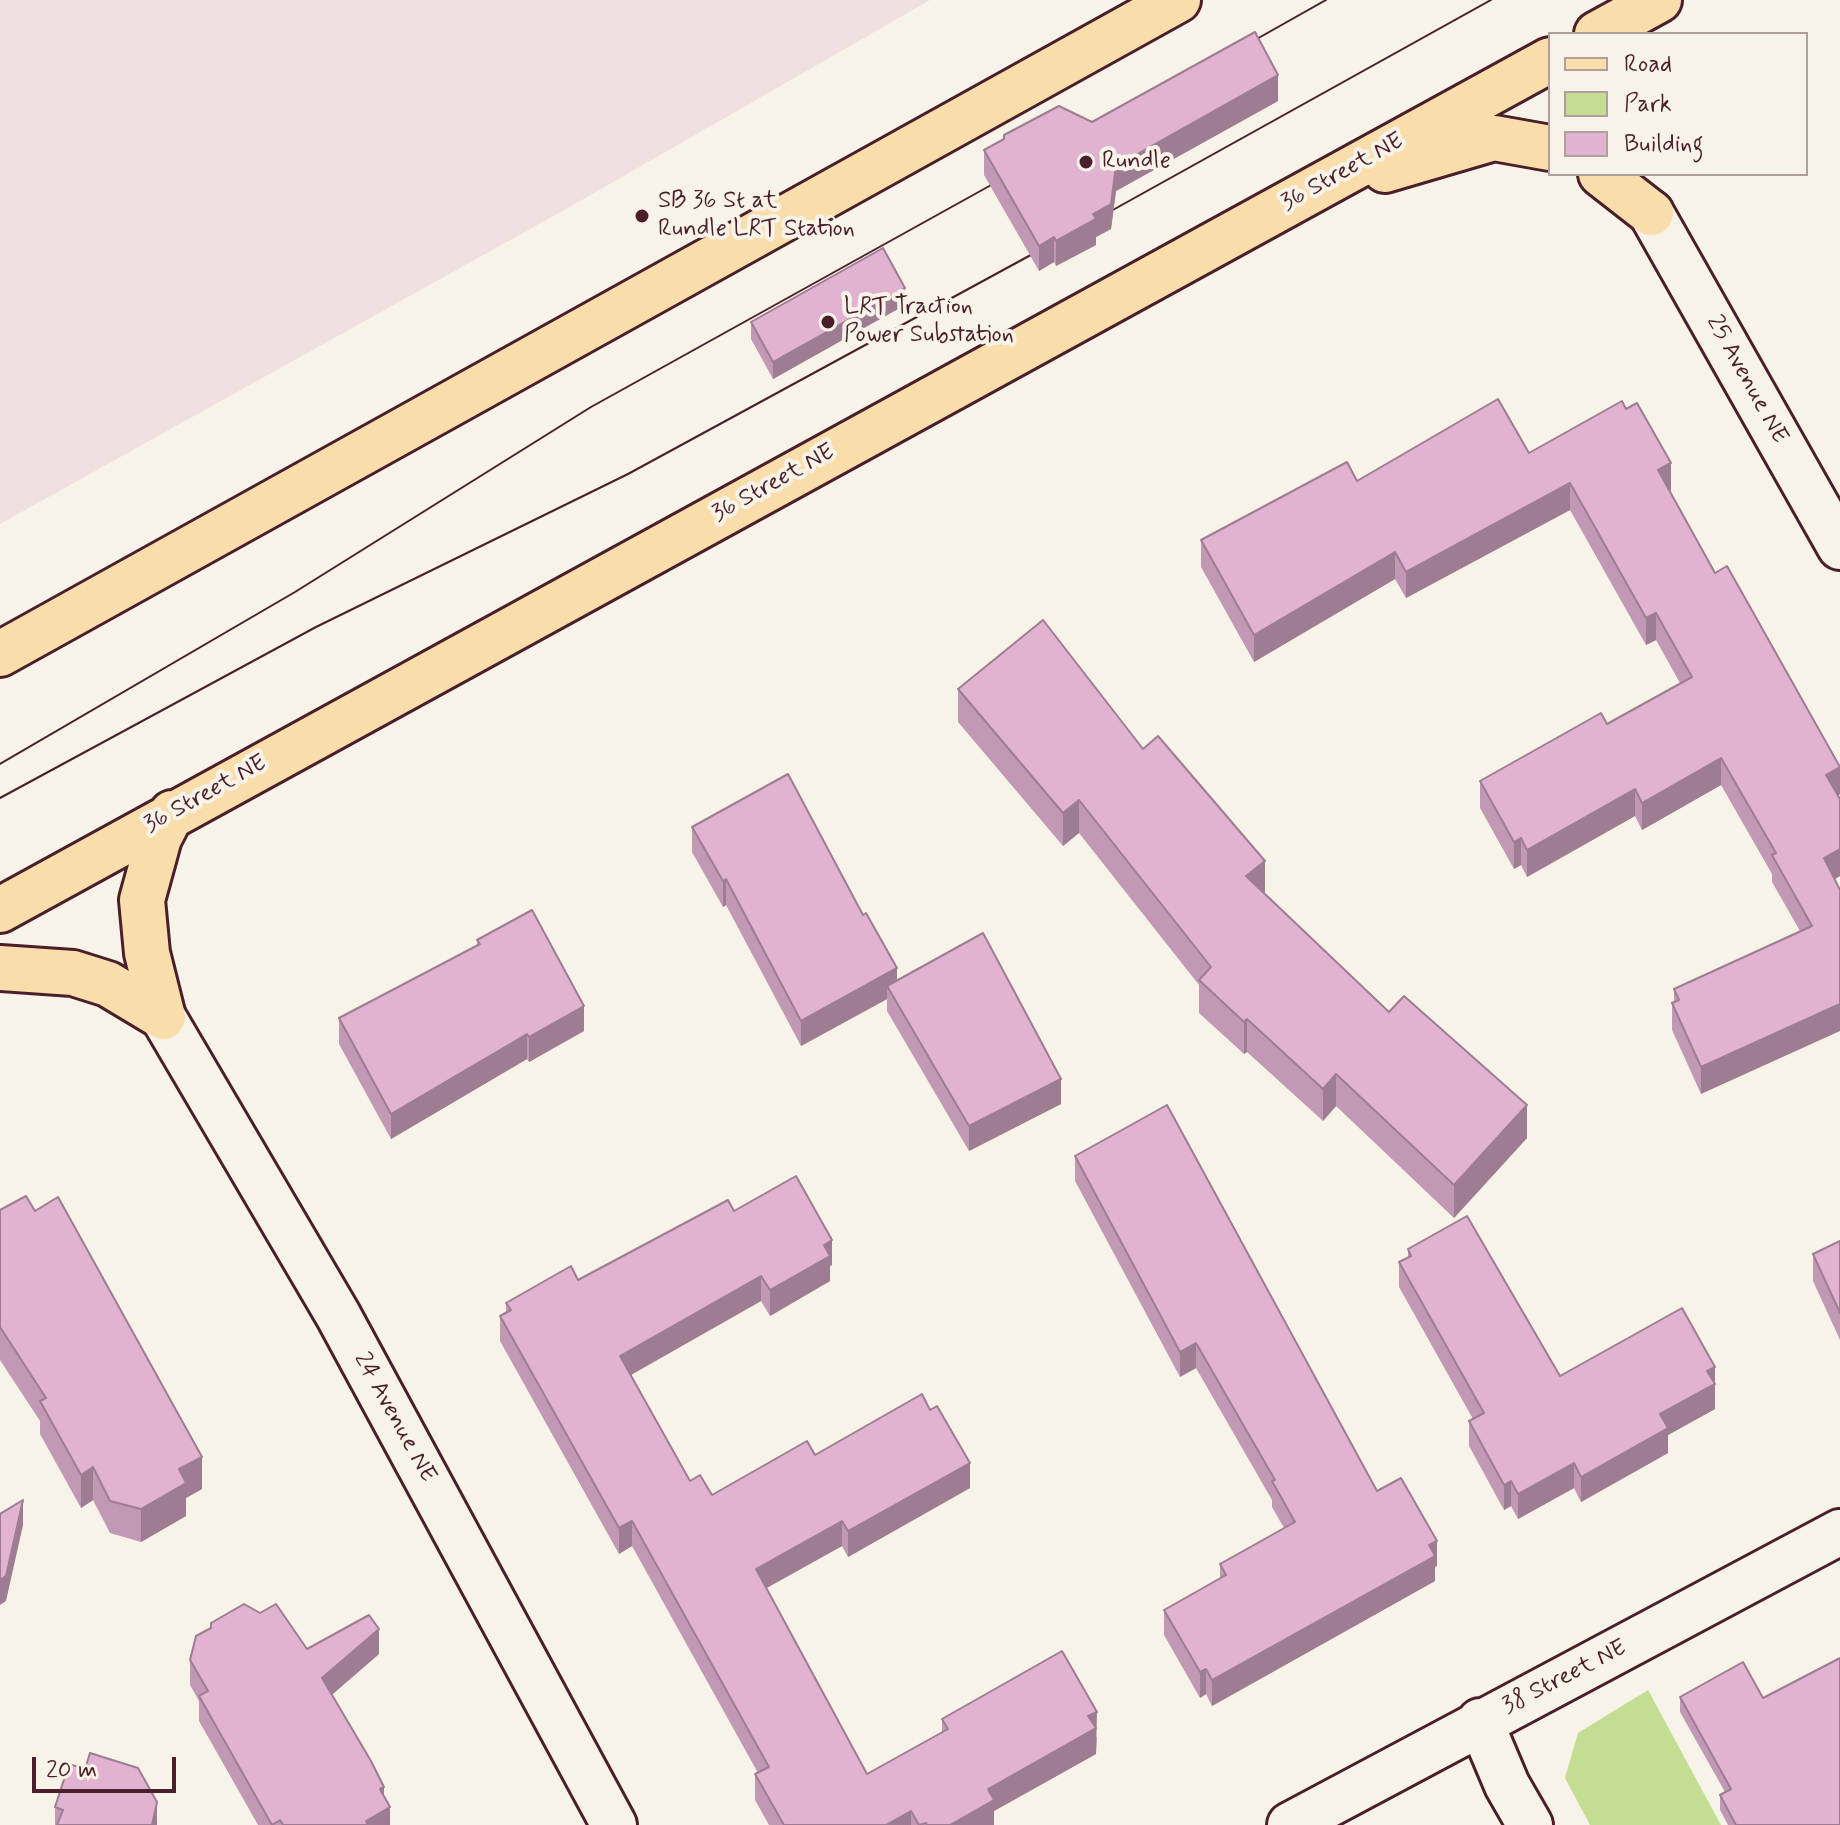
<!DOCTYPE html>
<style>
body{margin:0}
#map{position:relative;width:1840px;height:1825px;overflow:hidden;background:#f7f3e8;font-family:Mynerve,sans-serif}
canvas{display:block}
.legend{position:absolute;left:1548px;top:32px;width:260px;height:144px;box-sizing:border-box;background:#f7f3e8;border:2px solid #b29e9c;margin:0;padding:10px 14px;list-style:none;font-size:24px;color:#4a1f2b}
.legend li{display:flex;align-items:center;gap:16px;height:40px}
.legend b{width:40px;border:2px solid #b29e9c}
.scale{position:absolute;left:32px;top:1757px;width:144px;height:36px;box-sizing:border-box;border:4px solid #4a1f2b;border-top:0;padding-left:10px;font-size:24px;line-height:28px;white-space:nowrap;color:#4a1f2b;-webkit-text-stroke:6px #f7f3e8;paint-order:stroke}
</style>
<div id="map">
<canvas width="1840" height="1825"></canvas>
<ul class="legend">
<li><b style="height:10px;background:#f9deab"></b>Road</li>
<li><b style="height:22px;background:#c3dd93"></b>Park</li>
<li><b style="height:22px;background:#e2b2d1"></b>Building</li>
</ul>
<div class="scale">20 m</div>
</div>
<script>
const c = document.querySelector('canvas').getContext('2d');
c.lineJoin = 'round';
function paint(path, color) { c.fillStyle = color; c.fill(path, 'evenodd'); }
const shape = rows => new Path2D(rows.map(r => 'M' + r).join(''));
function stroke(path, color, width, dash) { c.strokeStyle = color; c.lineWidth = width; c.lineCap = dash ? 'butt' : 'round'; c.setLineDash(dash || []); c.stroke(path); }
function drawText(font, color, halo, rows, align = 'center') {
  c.font = font + ' Mynerve,sans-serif'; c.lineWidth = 8; c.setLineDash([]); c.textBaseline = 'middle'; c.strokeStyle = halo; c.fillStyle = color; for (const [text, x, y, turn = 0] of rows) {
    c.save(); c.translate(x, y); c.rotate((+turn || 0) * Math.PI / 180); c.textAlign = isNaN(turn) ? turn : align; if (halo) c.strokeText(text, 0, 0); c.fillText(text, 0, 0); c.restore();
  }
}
paint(shape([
 [0,0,930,0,575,204,0,524]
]), '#f1e0e1');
paint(shape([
 [1648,1690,1721,1825,1590,1825,1565,1778,1578,1733]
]), '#c3dd93');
const minor = shape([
 [1651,213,1840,547],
 [163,1017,338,1315,614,1825],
 [1480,1721,1507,1785,1530,1825],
 [1290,1825,1840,1532]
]);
const major = shape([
 [1597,34,1659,0],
 [1385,170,1494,138,1550,148],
 [1601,174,1651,213],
 [0,654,1178,0],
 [0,910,1550,60],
 [0,968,73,973,108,984,163,1017],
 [163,1017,147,953,142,900,159,838,172,813]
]);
stroke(minor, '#4a1f2b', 50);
stroke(major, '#4a1f2b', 50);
stroke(minor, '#f7f3e8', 44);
stroke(major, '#f9deab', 44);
stroke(shape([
 [1239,49,1326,0],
 [1093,221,1491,0],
 [0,764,295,592,591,407,1011,174],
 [0,798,316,627,628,474,1051,244]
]), '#4a1f2b', 2);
paint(shape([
 [1278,101,1116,191,1111,229,1096,237,1096,245,1056,266,1054,262,1039,271,984,175,984,150,1092,122],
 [905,305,773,379,751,339,751,322],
 [1529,453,1671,490,1670,491,1715,573,1840,767,1840,794,1838,796,1840,799,1840,876,1835,879,1840,890,1701,1094,1672,1030,1672,1003,1674,1002,1674,989,1800,931,1772,882,1772,874,1721,785,1642,830,1635,816,1527,877,1521,865,1514,869,1480,808,1480,781,1607,724,1680,683,1656,640,1646,645,1570,510,1406,598,1395,579,1254,662,1201,567,1201,540,1357,481],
 [958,689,1143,749,1265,893,1389,1012,1527,1138,1454,1218,1336,1106,1323,1121,1247,1052,1244,1054,1199,1013,1199,985,1079,833,1063,846,958,722],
 [692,827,897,981,1061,1104,969,1151,887,1011,887,999,801,1046,726,905,723,907,692,852],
 [477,940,584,1031,529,1062,527,1059,391,1139,339,1044,339,1018,477,946],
 [1075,1156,1377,1491,1437,1566,1435,1567,1435,1581,1212,1706,1206,1694,1200,1698,1164,1635,1164,1610,1220,1579,1220,1564,1284,1528,1272,1507,1272,1500,1196,1368,1180,1377,1075,1181],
 [0,1210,202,1489,186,1498,186,1516,141,1542,110,1533,93,1500,81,1508,40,1434,40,1421,0,1360],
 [734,1211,832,1265,830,1266,830,1281,770,1316,761,1301,631,1375,690,1481,712,1495,815,1455,970,1488,848,1557,842,1546,766,1588,867,1774,942,1733,942,1719,1097,1737,1096,1754,994,1811,994,1825,769,1825,755,1800,755,1774,758,1773,632,1546,619,1554,500,1341,500,1316,506,1312,506,1303,578,1280],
 [1840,1241,1840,1340,1813,1281,1813,1254],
 [1408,1249,1560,1376,1715,1367,1715,1409,1668,1435,1668,1453,1581,1502,1574,1488,1518,1519,1511,1506,1504,1510,1469,1446,1469,1421,1473,1419,1399,1287,1399,1262,1408,1258],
 [307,1649,379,1654,332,1695,384,1798,390,1825,258,1825,199,1721,199,1701,190,1685,190,1660],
 [1680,1697,1763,1698,1840,1825,1728,1825,1720,1810,1720,1795,1725,1792,1680,1712],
 [55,1807,157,1825,55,1825]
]), '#c299b4');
paint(shape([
 [1278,75,1278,101,1116,191,1111,229,1096,237,1096,245,1056,266,1056,241,1093,214,1116,166],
 [1054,237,1054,262,1039,271,1039,246],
 [905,288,905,305,773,379,773,362],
 [1671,463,1671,490,1658,497,1658,470],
 [1570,483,1570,510,1406,598,1406,572],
 [1395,552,1395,579,1254,662,1254,635],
 [1656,613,1656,640,1646,645,1646,618],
 [1721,758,1721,785,1642,830,1642,803],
 [1840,768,1840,794,1826,802,1826,775],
 [1635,789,1635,816,1527,877,1527,850],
 [1079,800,1079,833,1063,846,1063,813],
 [1521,838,1521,865,1514,869,1514,842],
 [1840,849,1840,876,1824,885,1824,858],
 [1265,861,1265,894,1246,876],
 [726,879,726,905,723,907,723,881],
 [897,968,897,993,887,986,887,999,801,1046,801,1021],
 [1840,1004,1840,1031,1701,1094,1701,1067],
 [584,1006,584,1031,529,1062,529,1037],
 [1247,1019,1247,1052,1244,1054,1244,1022],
 [527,1034,527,1059,391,1139,391,1114],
 [1336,1074,1336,1106,1323,1121,1323,1089],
 [1061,1079,1061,1104,969,1151,969,1126],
 [1527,1105,1527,1138,1454,1218,1454,1185],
 [832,1240,832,1265,830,1266,830,1281,770,1316,770,1290,824,1245],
 [761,1276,761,1301,620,1381,620,1356],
 [1196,1343,1196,1368,1180,1377,1180,1352],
 [1715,1367,1715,1409,1668,1435,1668,1453,1581,1502,1581,1477,1660,1414,1707,1371],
 [202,1457,202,1489,186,1498,186,1516,141,1542,141,1509,179,1469],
 [970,1463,970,1488,848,1557,848,1531],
 [1574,1463,1574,1488,1518,1519,1518,1494],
 [93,1467,93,1500,81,1508,81,1475],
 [1511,1481,1511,1506,1504,1510,1504,1485],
 [23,1500,23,1525,6,1601,0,1605,0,1580],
 [632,1521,632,1546,619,1554,619,1528],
 [842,1521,842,1546,756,1594,756,1569],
 [1437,1541,1437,1566,1435,1567,1435,1581,1212,1706,1212,1680],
 [379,1629,379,1654,322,1703,322,1678],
 [1206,1669,1206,1694,1200,1698,1200,1672],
 [1097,1712,1096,1754,994,1811,994,1825,950,1825,988,1789,1088,1716],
 [384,1787,384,1810,390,1807,390,1825,366,1825,366,1821,380,1789],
 [157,1802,157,1825,152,1825],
 [911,1811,911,1825,886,1825]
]), '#9e7d92');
const building = shape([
 [1255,32,1278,75,1116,166,1111,204,1093,214,1096,219,1056,241,1054,237,1039,246,984,150,1004,139,1004,135,1059,106,1092,122,1255,32],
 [883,248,905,288,773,362,751,322,883,248],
 [1498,399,1529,453,1622,401,1626,409,1637,403,1671,463,1658,470,1715,573,1727,566,1840,767,1826,775,1840,799,1840,849,1824,858,1840,890,1840,1004,1701,1067,1672,1003,1679,1000,1674,989,1812,926,1772,855,1776,853,1721,758,1642,803,1635,789,1527,850,1521,838,1514,842,1480,781,1601,713,1607,724,1692,677,1656,613,1646,618,1570,483,1406,572,1395,552,1254,635,1201,540,1347,462,1357,481,1498,399],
 [1043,620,1143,749,1158,736,1265,861,1246,876,1389,1012,1404,996,1527,1105,1454,1185,1336,1074,1323,1089,1247,1019,1244,1022,1199,980,1211,967,1079,800,1063,813,958,689,1043,620],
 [788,774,863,915,866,913,897,968,801,1021,726,879,723,881,692,827,788,774],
 [532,910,584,1006,529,1037,527,1034,391,1114,339,1018,480,944,477,940,532,910],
 [983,933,1061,1079,969,1126,887,986,983,933],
 [1167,1105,1377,1491,1401,1478,1437,1541,1429,1545,1435,1556,1212,1680,1206,1669,1200,1672,1164,1610,1226,1575,1220,1564,1295,1522,1272,1481,1275,1480,1196,1343,1180,1352,1075,1156,1167,1105],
 [796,1176,832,1240,824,1245,830,1256,770,1290,761,1276,620,1356,690,1481,700,1475,712,1495,807,1441,815,1455,922,1394,930,1410,937,1406,970,1463,848,1531,842,1521,756,1569,867,1774,948,1729,942,1719,1062,1651,1097,1712,1088,1716,1096,1728,988,1789,994,1800,950,1825,927,1825,926,1823,919,1825,911,1811,886,1825,784,1825,755,1774,769,1767,632,1521,619,1528,500,1316,511,1310,506,1303,571,1266,578,1280,728,1200,734,1211,796,1176],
 [26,1196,35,1211,58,1197,202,1457,179,1469,186,1483,141,1509,110,1501,93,1467,81,1475,40,1401,46,1398,0,1327,0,1210,26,1196],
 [1467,1216,1560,1376,1682,1308,1715,1367,1707,1371,1715,1384,1660,1414,1668,1428,1581,1477,1574,1463,1518,1494,1511,1481,1504,1485,1469,1421,1484,1413,1399,1262,1411,1256,1408,1249,1467,1216],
 [1840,1241,1840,1313,1813,1254,1840,1241],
 [23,1500,6,1576,0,1580,0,1514,23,1500],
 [244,1604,260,1613,276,1604,307,1649,369,1615,379,1629,322,1678,371,1761,384,1787,380,1789,390,1807,366,1821,368,1825,283,1825,280,1820,272,1825,199,1696,208,1691,190,1660,196,1636,211,1628,211,1623,244,1604],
 [1840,1658,1840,1825,1736,1825,1720,1795,1731,1789,1680,1697,1743,1662,1763,1698,1840,1658],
 [90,1753,138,1768,157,1802,152,1825,57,1825,63,1810,55,1807,69,1764,85,1769,90,1753]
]);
paint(building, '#e2b2d1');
stroke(building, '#9e7d92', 2);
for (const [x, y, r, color] of [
 [1086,162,8,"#4a1f2b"],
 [642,216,8,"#4a1f2b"],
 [828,322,8,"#4a1f2b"]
]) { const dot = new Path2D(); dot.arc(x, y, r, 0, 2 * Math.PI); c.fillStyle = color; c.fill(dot); stroke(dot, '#f7f3e8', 3); }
drawText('24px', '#4a1f2b', '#f7f3e8', [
 ["Rundle",1102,162],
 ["SB 36 St at",658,202],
 ["Rundle LRT Station",658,230],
 ["LRT Traction",844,308],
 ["Power Substation",844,336]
], 'left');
drawText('24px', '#4a1f2b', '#f7f3e8', [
 ["36 Street NE",1343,173,-29],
 ["25 Avenue NE",1746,380,61],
 ["36 Street NE",774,484,-29],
 ["36 Street NE",206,795,-29],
 ["24 Avenue NE",394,1418,61],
 ["38 Street NE",1565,1678,-27]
]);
</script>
